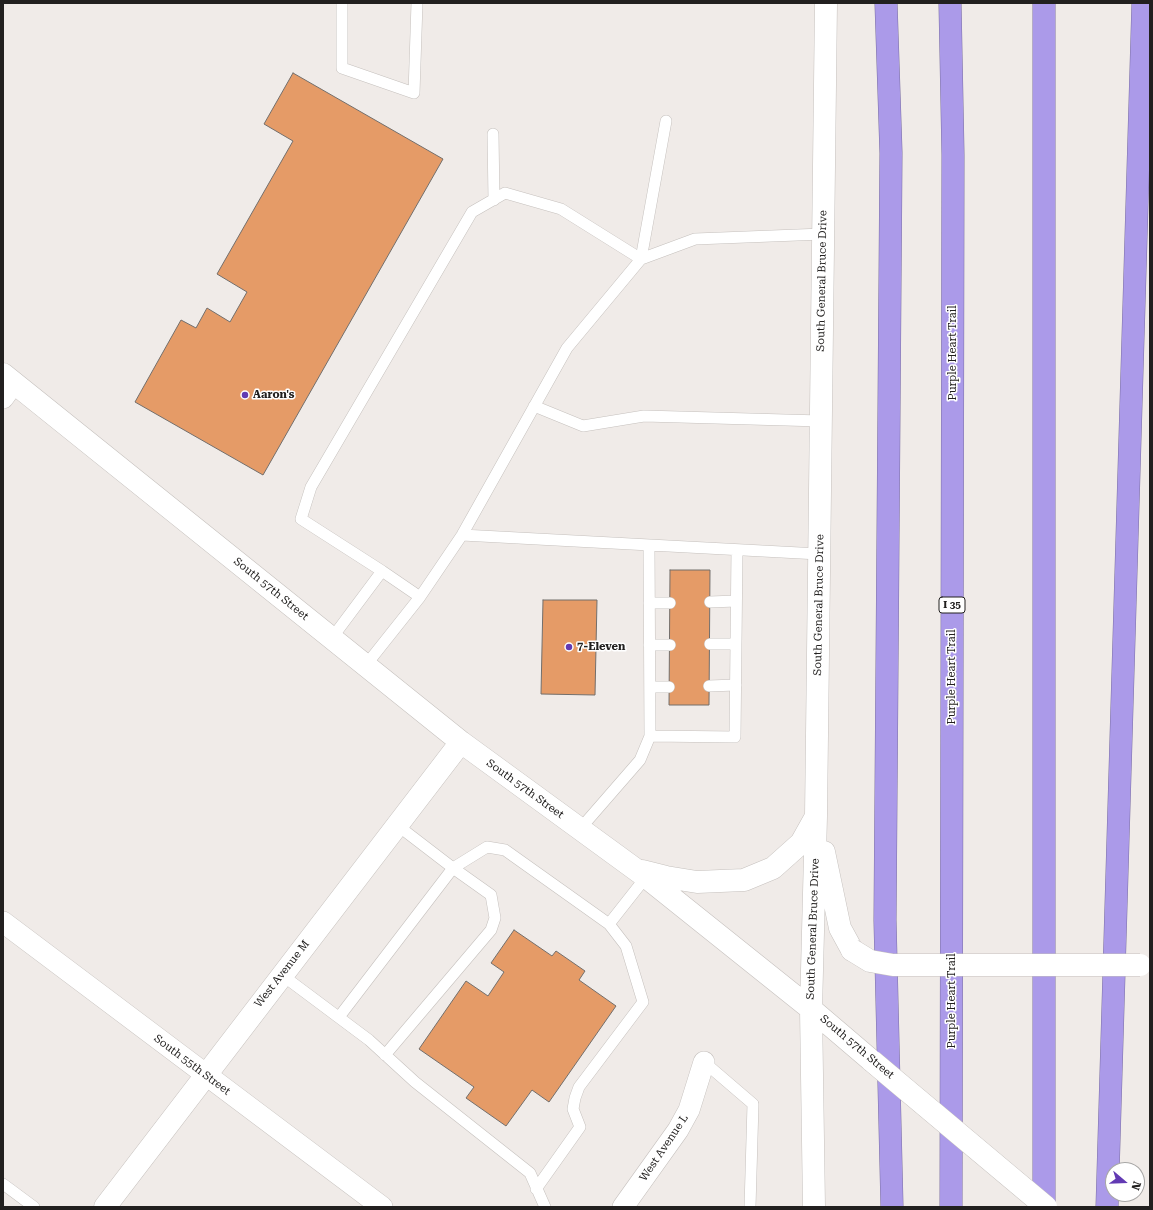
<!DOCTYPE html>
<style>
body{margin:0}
#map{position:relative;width:1153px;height:1210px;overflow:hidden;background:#f0ebe8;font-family:"Roboto Serif",serif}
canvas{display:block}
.frame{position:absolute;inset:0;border:4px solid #22201f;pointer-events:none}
.north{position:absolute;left:1105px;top:1162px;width:40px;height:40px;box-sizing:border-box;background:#fff;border:1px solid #a7a6a5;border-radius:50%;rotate:109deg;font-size:11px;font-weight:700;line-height:16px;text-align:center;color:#22201f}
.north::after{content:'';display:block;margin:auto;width:14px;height:18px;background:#623ab3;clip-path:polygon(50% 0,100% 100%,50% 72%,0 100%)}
</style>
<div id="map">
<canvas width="1153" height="1210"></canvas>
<div class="frame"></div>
<div class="north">N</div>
</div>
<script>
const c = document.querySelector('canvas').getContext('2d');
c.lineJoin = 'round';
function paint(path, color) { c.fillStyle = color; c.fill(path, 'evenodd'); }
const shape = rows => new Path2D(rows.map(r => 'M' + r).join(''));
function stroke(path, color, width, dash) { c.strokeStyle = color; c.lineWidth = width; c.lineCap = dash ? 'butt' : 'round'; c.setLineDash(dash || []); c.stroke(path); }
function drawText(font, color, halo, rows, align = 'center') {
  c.font = font + ' "Roboto Serif",serif'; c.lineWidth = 3; c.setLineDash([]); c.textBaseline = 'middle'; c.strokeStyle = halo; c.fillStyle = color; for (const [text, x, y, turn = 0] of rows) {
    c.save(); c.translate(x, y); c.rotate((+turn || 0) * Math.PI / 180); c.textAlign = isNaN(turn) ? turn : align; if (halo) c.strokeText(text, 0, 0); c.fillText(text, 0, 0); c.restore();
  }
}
const building = shape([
 [293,73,443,159,263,475,135,402,181,320,196,328,207,308,230,322,247,292,217,274,293,141,264,124,293,73],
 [670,570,710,570,709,705,669,705,670,570],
 [543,600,597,600,595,695,541,694,543,600],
 [514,930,552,956,556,951,585,971,579,980,616,1006,549,1102,532,1090,506,1126,466,1098,474,1087,419,1049,466,981,488,996,504,972,491,963,514,930]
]);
paint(building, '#e59b67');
stroke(building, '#726e6b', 1);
const lane = shape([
 [342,3,342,68,414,93,417,3],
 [493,134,494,200],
 [534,406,583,426,644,416,821,421],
 [462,535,819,554],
 [649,546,650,736],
 [382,571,420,597],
 [710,602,736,601],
 [649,603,670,603],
 [332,638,382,571,301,519,311,487,472,212,505,193,561,209,641,259,666,121],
 [710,644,736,644],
 [649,645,670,645],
 [366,665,420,597,462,535,567,348,641,259,695,239,823,234],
 [709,686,736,685],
 [650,687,669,687],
 [580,829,640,760,650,736,735,737,737,550],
 [282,975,369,1040,415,1082,530,1173,545,1207],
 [339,1017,453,868,397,825],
 [385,1055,491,930,495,918,491,895,453,868,487,847,505,850,609,924],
 [704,1062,753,1104,750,1207],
 [3,1184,34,1207],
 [536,1189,580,1127,573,1109,575,1098,579,1087,643,1002,626,946,609,924,646,877]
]);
const street = shape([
 [3,398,14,383],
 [3,922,382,1207],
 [623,1207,678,1130,689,1110,704,1062]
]);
const secondary = shape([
 [3,374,461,742,646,877,811,1009,872,1061],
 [824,852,840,928,852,950],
 [642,871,666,877,697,882,744,880,773,868,801,843,815,818],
 [105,1207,461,742],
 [814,1207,811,1009,816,816,826,3]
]);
const highway = shape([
 [886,3,891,153,885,920,892,1207],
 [950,3,953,155,951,1207],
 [1044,3,1044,1207],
 [1107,1207,1143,3]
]);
stroke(lane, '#c5c0bd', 12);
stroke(street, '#c5c0bd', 22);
stroke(secondary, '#c5c0bd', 23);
stroke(highway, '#7b6fa2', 23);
stroke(lane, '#fff', 11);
stroke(street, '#fff', 21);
stroke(secondary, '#fff', 22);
stroke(highway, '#ab9ae9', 22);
const secondaryBridge = shape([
 [852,950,870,961,893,965,1140,965],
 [872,1061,1046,1207]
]);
stroke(secondaryBridge, '#c5c0bd', 23, []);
stroke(secondaryBridge, '#fff', 22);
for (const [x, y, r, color] of [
 [245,395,4,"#623ab3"],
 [569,647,4,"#623ab3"]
]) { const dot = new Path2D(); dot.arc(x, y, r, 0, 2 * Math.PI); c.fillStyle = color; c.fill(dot); stroke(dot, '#fff', 1.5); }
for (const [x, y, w] of [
 [952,605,26]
]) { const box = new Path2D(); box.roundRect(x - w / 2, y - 8, w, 16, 3); c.fillStyle = '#fff'; c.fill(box); stroke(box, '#22201f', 1); }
drawText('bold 10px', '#22201f', null, [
 ["I 35",952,605]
]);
drawText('11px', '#22201f', '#fff', [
 ["South General Bruce Drive",822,281,-89],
 ["Purple Heart Trail",953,353,-90],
 ["South 57th Street",271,589,39],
 ["South General Bruce Drive",819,605,-89],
 ["Purple Heart Trail",952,677,-90],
 ["South 57th Street",525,789,36],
 ["South General Bruce Drive",813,929,-88],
 ["West Avenue M",282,974,-52],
 ["Purple Heart Trail",952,1001,-90],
 ["South 57th Street",857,1047,40],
 ["South 55th Street",192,1065,37],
 ["West Avenue L",664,1148,-56]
]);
drawText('bold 11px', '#22201f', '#fff', [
 ["Aaron's",253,395],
 ["7-Eleven",577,647]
], 'left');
</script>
